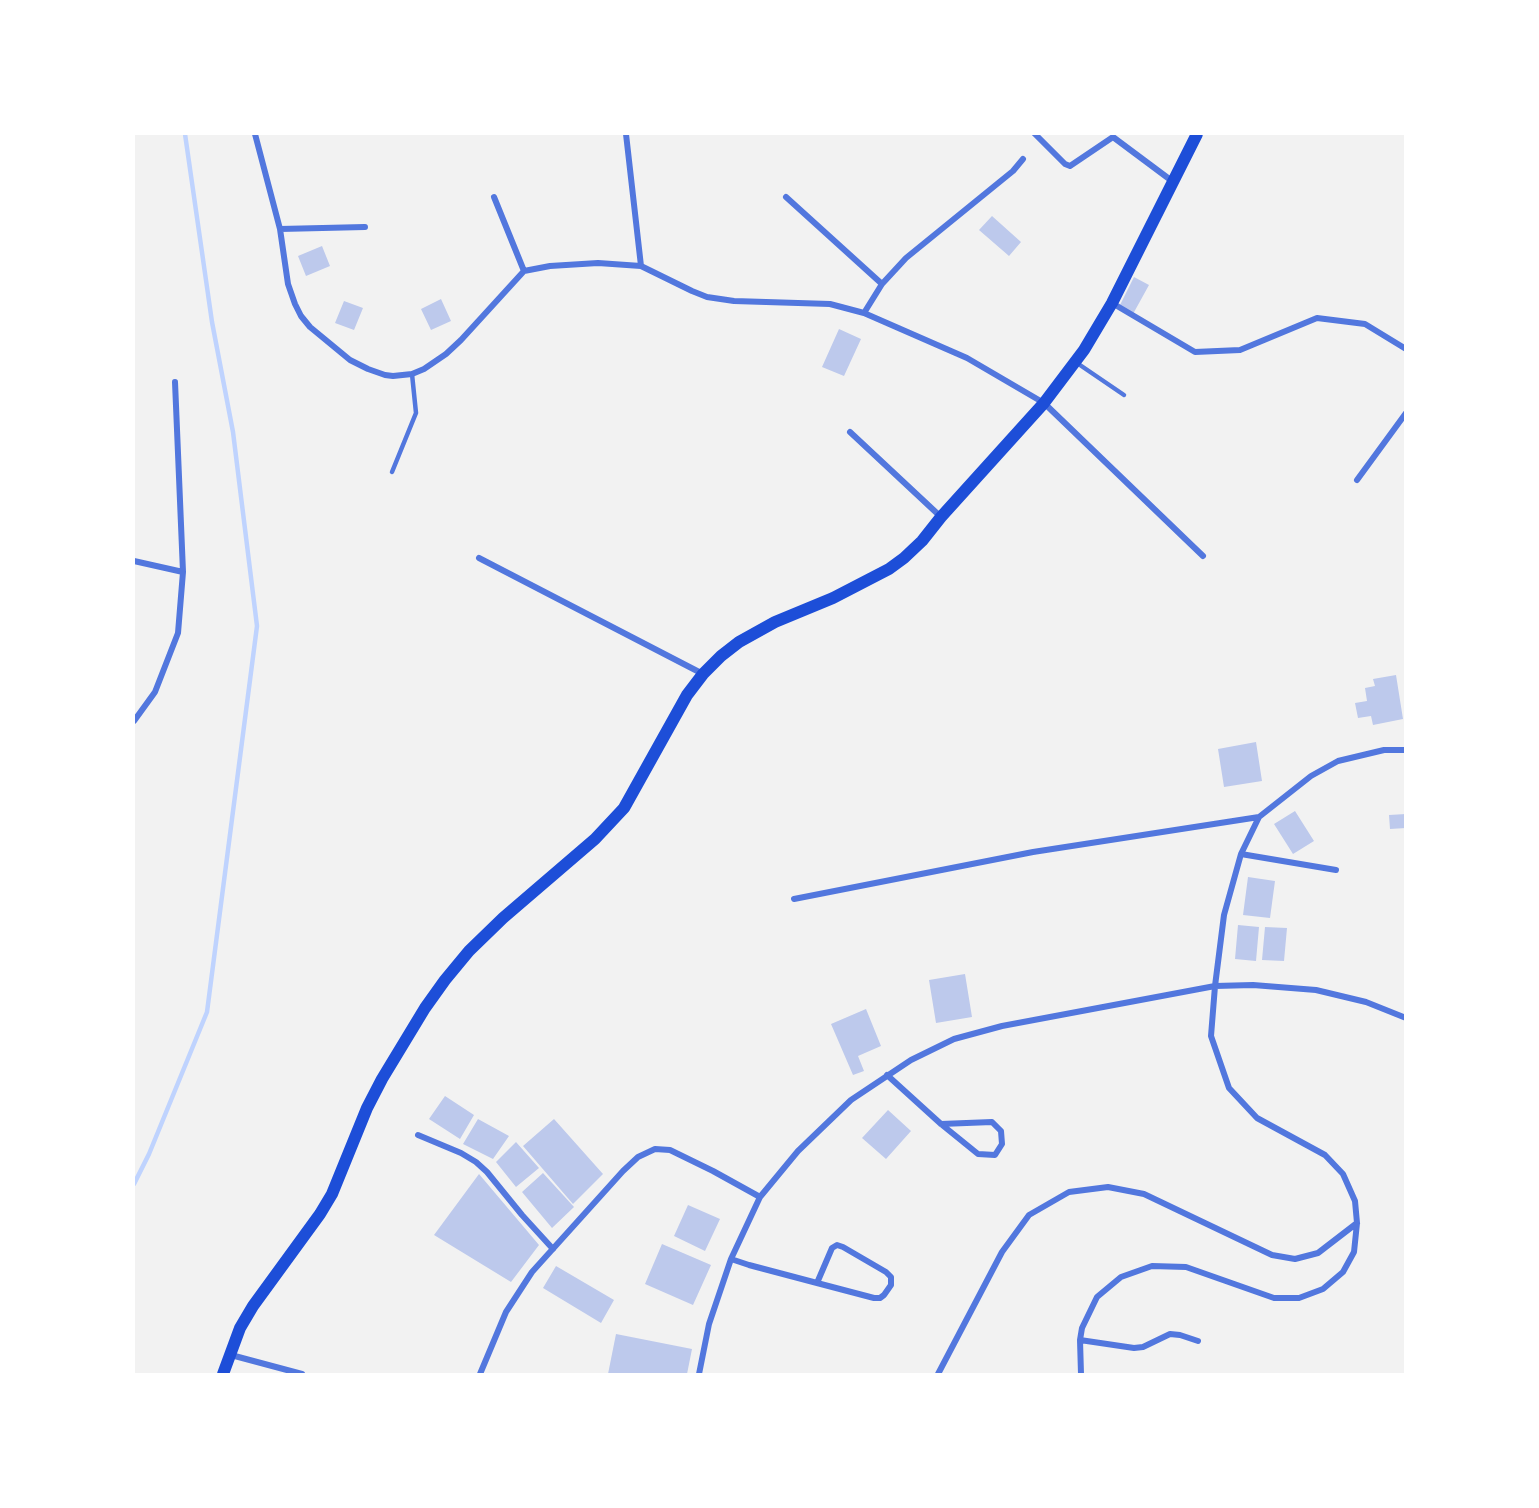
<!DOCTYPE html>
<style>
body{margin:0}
#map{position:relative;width:1539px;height:1508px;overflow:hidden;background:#f2f2f2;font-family:Ubuntu,sans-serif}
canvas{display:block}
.frame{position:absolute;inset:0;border:135px solid #fff;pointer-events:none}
</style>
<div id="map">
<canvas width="1539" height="1508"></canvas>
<div class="frame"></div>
</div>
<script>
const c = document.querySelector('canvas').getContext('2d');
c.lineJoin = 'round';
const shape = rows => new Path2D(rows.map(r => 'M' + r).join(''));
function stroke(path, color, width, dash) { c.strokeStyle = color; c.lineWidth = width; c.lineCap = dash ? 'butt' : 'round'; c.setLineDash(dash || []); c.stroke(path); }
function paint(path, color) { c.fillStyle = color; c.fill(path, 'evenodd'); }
stroke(shape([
 [134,1184,149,1154,207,1012,257,626,233,432,212,322,185,134]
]), '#bfd3fe', 4.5);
paint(shape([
 [992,216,1021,242,1009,256,979,230],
 [322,246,330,266,306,276,298,256],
 [1134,277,1149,285,1133,314,1119,307],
 [441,299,451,321,431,330,421,309],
 [344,301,363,308,354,330,335,323],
 [839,329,861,339,844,376,822,367],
 [1396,675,1403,719,1373,725,1371,716,1358,718,1355,703,1367,701,1365,688,1375,686,1373,679],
 [1256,742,1262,781,1224,787,1218,749],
 [1295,811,1314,841,1293,854,1274,824],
 [1406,814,1406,828,1390,829,1389,815],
 [1248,877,1275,881,1270,918,1243,915],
 [1238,925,1259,927,1256,961,1235,959],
 [1265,927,1287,928,1284,961,1262,960],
 [965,974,972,1017,936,1023,929,980],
 [866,1009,881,1046,858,1056,864,1071,853,1075,831,1024],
 [445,1096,474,1115,460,1139,429,1119],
 [888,1110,911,1131,886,1159,862,1138],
 [478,1119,509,1136,493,1159,463,1144],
 [554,1119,603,1174,573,1204,523,1146],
 [516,1142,539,1168,516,1187,496,1162],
 [543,1173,574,1207,552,1228,522,1192],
 [479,1174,539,1245,511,1282,434,1235],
 [688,1205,720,1219,705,1251,674,1236],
 [662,1244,711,1265,693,1305,645,1284],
 [556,1266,614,1300,601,1323,543,1288],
 [616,1334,692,1349,687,1374,608,1374]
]), '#bdc9ec');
stroke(shape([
 [1077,363,1124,395],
 [392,472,416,413,412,374]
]), '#5277de', 4.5);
stroke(shape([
 [255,134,280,229,288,284,295,304,301,316,310,327,350,360,368,369,385,375,393,376,412,374,424,369,446,354,461,340,524,271,550,266,598,263,641,266,692,291,707,297,734,301,830,304,864,313,967,358,1044,403,1203,556],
 [626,134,641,266],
 [1035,134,1065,164,1070,166,1113,137,1172,181],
 [494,197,524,271],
 [786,197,882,284],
 [280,229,365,227],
 [1112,303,1195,352,1240,350,1317,318,1365,324,1406,349],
 [864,313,882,284,906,258,1013,171,1023,159],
 [850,432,941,517],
 [1357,480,1406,413],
 [479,558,703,674],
 [134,561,183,572],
 [134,721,155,692,178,633,183,572,175,382],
 [1241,854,1336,870],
 [794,899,1033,852,1259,817],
 [887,1075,941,1124,978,1154,995,1155,1002,1144,1001,1131,992,1122,941,1124],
 [418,1135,461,1153,476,1162,487,1172,522,1215,553,1249],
 [731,1259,749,1265,817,1283,874,1298,880,1298,884,1295,891,1285,891,1277,886,1272,843,1247,837,1245,832,1248,817,1283],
 [1080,1340,1134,1348,1143,1347,1170,1334,1180,1335,1198,1341],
 [231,1355,302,1374],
 [480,1374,506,1312,532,1272,623,1171,638,1157,655,1149,670,1150,713,1171,760,1197],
 [699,1374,709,1324,731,1259,760,1197,798,1151,851,1100,911,1060,954,1039,1002,1026,1215,986,1253,985,1316,990,1366,1002,1406,1018],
 [938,1374,1002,1252,1029,1215,1069,1192,1108,1187,1144,1194,1272,1255,1295,1259,1318,1253,1357,1223],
 [1081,1374,1080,1340,1082,1328,1097,1297,1121,1277,1152,1266,1186,1267,1274,1298,1299,1298,1323,1289,1343,1272,1354,1252,1357,1223,1355,1201,1343,1174,1325,1155,1257,1118,1229,1088,1211,1036,1215,986,1224,915,1241,854,1259,817,1311,776,1338,761,1384,750,1406,750]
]), '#5277de', 6);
stroke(shape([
 [223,1374,240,1328,253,1306,320,1214,332,1194,367,1108,382,1079,425,1008,445,980,469,951,503,918,595,839,624,808,687,695,703,674,721,656,739,642,775,622,833,598,889,569,904,558,922,541,941,517,1044,403,1084,350,1112,303,1197,134]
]), '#1d4ed8', 12);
</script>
